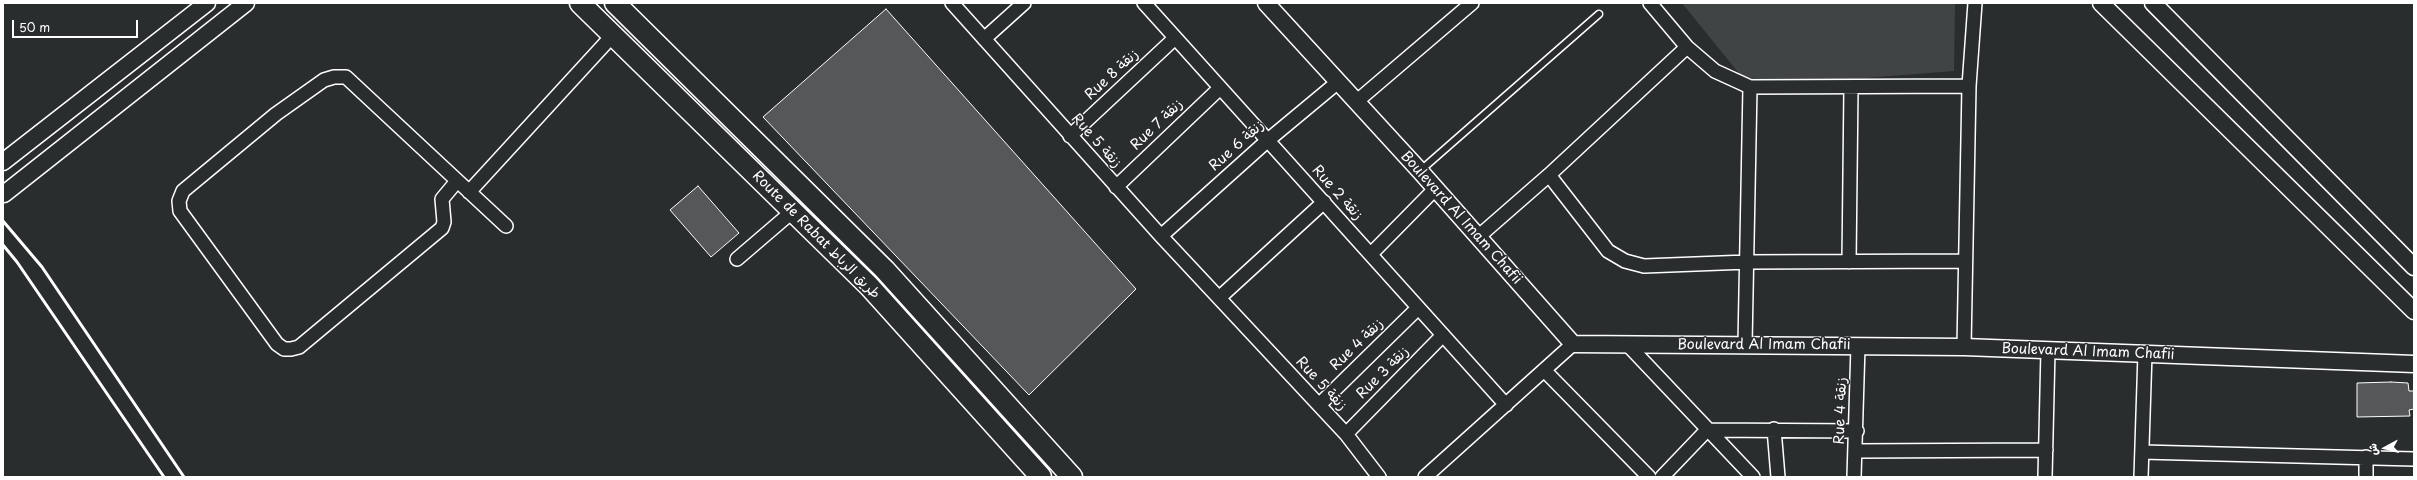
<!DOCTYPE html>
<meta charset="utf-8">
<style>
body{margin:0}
#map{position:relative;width:2417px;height:480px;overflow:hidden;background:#2a2d2e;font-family:"Playpen Sans","Playpen Sans Arabic",sans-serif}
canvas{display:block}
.frame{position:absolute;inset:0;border:4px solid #fff;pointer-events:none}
.north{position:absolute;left:2365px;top:428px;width:40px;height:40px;-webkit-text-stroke:3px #2a2d2e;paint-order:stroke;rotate:263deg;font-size:11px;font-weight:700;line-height:16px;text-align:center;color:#fff}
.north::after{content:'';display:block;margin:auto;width:14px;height:18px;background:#fff;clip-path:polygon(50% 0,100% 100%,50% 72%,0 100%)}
.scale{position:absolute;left:12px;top:20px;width:126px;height:18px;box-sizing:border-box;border:2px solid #fff;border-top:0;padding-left:5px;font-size:12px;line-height:14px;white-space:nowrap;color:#fff;-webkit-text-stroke:3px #2a2d2e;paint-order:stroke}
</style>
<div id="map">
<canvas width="2417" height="480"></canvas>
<div class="frame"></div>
<div class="north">ش</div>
<div class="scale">50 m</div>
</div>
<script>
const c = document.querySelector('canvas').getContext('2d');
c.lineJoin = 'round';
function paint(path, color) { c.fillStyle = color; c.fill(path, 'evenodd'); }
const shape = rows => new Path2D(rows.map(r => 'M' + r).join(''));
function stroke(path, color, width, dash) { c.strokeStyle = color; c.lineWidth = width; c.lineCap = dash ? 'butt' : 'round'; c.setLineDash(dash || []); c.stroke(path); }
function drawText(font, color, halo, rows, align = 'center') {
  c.font = font + ' "Playpen Sans","Playpen Sans Arabic",sans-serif'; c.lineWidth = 3; c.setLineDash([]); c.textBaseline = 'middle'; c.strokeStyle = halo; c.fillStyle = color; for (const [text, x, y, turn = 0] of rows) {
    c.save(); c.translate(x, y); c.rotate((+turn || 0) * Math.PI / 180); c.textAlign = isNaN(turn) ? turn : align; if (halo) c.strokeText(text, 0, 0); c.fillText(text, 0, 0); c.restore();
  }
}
paint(shape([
 [1682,3,1955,3,1954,71,1750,87]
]), '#414445');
const building = shape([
 [886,9,1136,289,1029,395,763,117,886,9],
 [698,186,739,233,711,257,670,210,698,186],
 [2391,382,2408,383,2409,391,2414,391,2414,409,2409,410,2410,416,2357,417,2357,383,2391,382]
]);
paint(building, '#555758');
stroke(building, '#fff', 1);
const service = shape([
 [1421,170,1599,14]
]);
const minor = shape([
 [952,3,1161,236,1346,434,1379,477],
 [1144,3,1506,405],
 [1650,3,1687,47,1715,71,1750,87],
 [984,39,1024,3],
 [1356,102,1472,3],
 [1070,136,1175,38],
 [1549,175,1608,251,1625,261,1644,266,1747,262,1964,261],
 [457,181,442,199,444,222,442,228,299,347,291,349,284,349,277,344,180,211,179,201,183,191,276,114,324,80,334,77,346,77,506,226],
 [1116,187,1220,88],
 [469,192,613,35],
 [1161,236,1267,141,1338,82],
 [1478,237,1549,175,1687,47],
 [1371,254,1435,189],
 [737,259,793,211],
 [1849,262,1851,87],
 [1219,298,1324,202],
 [1627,344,1753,477],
 [1745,344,1750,87,1969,86],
 [1964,347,1969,86,1975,3],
 [1544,370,1649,477],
 [1319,405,1418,308],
 [1774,429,1778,477],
 [1346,434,1443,335],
 [1856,451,2046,450],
 [2142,452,2414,459],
 [2366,457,2366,477],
 [1425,477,1573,344],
 [1662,477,1707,430,1857,431],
 [1854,477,1858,346],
 [2045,477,2048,350],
 [2141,477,2145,353]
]);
const tertiary = shape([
 [1266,3,1420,171,1573,344,1964,347,2414,364],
 [2101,3,2414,311],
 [2153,3,2414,267],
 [3,162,207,3],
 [4,194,246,3]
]);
const primary = shape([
 [580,3,869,286,1041,477],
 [615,3,885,270,1072,477]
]);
stroke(service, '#fff', 9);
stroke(minor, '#fff', 16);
stroke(tertiary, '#fff', 19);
stroke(primary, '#fff', 23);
stroke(service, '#2a2d2e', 6);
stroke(minor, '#2a2d2e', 13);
stroke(tertiary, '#2a2d2e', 16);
stroke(primary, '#2a2d2e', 20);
stroke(shape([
 [3,221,42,267,184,477],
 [3,245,17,262,164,477]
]), '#fff', 3);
drawText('14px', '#fff', '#2a2d2e', [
 ["Rue 8 زنقة",1112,75,-43],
 ["Rue 7 زنقة",1157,125,-44],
 ["Rue 5 زنقة",1096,141,48],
 ["Rue 6 زنقة",1237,146,-42],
 ["Rue 2 زنقة",1337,193,48],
 ["Boulevard Al Imam Chafii",1461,218,48],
 ["Route de Rabat طريق الرباط",816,235,45],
 ["Rue 4 زنقة",1357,345,-44],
 ["Boulevard Al Imam Chafii",1764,345],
 ["Boulevard Al Imam Chafii",2088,352,2],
 ["Rue 3 زنقة",1383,373,-45],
 ["Rue 5 زنقة",1321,384,47],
 ["Rue 4 زنقة",1841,411,-88]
]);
</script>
